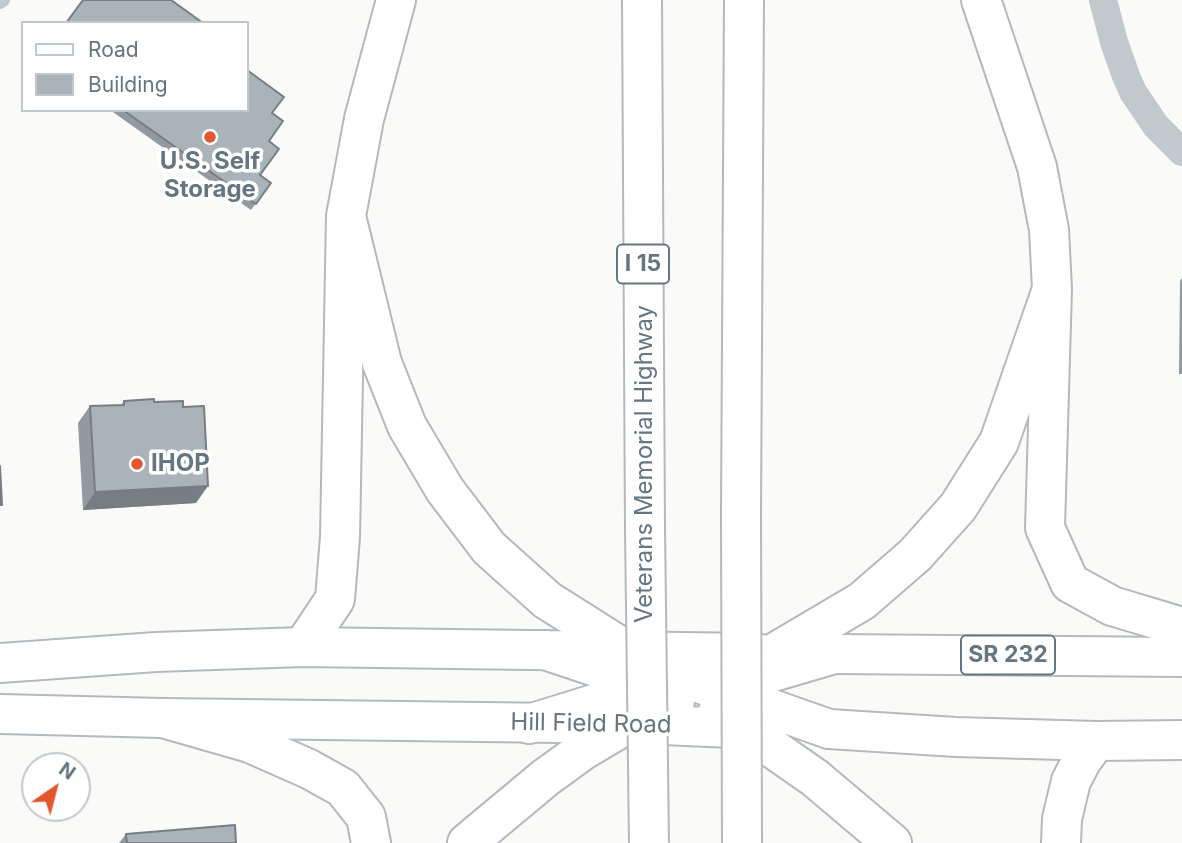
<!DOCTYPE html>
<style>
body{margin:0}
#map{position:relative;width:1182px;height:843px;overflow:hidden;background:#fafaf8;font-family:Inter,sans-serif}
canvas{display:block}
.legend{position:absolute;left:21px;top:21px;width:228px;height:91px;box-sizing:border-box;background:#fff;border:2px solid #c1c8cd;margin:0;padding:9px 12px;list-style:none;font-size:21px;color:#657683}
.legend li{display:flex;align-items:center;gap:14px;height:35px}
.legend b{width:35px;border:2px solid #c1c8cd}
.north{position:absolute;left:21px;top:752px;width:70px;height:70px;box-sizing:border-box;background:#fff;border:2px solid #c1c8cd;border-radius:50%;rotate:35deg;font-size:19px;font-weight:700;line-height:28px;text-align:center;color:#657683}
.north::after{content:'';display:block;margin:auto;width:24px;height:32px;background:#e4572e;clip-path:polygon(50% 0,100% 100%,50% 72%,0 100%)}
</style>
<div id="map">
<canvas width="1182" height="843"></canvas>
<ul class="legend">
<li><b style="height:9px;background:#fff"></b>Road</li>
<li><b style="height:19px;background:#aab3b9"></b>Building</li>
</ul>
<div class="north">N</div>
</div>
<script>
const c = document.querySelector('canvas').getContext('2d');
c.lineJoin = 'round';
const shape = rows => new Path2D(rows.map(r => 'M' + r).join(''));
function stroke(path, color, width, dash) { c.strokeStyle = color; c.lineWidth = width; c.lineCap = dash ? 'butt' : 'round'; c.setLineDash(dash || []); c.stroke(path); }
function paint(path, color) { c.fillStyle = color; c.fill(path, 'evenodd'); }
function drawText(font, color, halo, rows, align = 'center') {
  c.font = font + ' Inter,sans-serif'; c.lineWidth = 7; c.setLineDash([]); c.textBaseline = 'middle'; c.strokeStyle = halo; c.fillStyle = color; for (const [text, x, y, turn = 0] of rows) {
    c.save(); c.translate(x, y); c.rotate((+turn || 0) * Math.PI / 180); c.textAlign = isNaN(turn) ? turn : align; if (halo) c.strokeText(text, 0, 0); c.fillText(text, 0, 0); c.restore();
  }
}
const secondary = shape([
 [0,663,156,652,303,647,757,653],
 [0,714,163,718,561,723],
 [618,723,754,729]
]);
const primary = shape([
 [834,654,1182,657],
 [829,729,956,737,1096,741,1182,740]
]);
const motorway = shape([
 [642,0,645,528],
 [981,0,1037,167,1049,230,1052,289,1045,528,1070,583,1112,606,1182,627],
 [346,216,382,363,407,426,445,490,489,548,547,600,626,650,684,678,829,729],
 [741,514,744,0],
 [303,647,335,599,340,537,346,216,364,119,396,0],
 [545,650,659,688],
 [766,674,834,654],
 [717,714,745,729,815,778,892,843],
 [163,718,250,743,309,769,343,788,366,817,371,843],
 [529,724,652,686,774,653,862,601,915,555,958,507,999,442,1052,289],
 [467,843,545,778,582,751,629,723,675,701],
 [1061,843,1062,819,1071,781,1082,760,1096,741]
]);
stroke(secondary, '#b3babf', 42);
stroke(primary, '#b5babe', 42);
stroke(motorway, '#b4b9bd', 42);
stroke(shape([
 [0,2,3,0]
]), '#c3c8cc', 14);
stroke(shape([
 [1103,0,1114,42,1126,76,1133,92,1156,126,1182,152]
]), '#c3c8cc', 28);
stroke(secondary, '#fff', 38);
stroke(primary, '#fff', 38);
stroke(motorway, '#fff', 38);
const motorwayBridge = shape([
 [741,514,742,843],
 [645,528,649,843]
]);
stroke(motorwayBridge, '#b4b9bd', 42, []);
stroke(motorwayBridge, '#fff', 38);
paint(shape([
 [110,110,247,110,272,113,269,141,260,175,271,183,251,210],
 [1182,278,1182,374,1179,374,1180,281],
 [124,401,154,402,183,407,196,503,83,510,78,423,90,406,121,405],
 [126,834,236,843,119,843]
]), '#929a9f');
paint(shape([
 [208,486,196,503,83,510,95,492]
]), '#777d82');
const building = shape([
 [83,0,171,0,203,23,66,23,83,0],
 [247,70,284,97,272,113,283,121,269,141,279,149,260,175,271,183,256,204,123,110,247,110,247,70],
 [154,399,154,402,183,401,183,407,204,406,208,486,95,492,90,406,124,405,124,401,154,399],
 [0,466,2,505,0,505,0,466],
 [235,825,236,843,127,843,126,834,235,825]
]);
paint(building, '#aab3b9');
stroke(building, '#777d82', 2);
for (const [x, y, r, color] of [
 [210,137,7,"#e4572e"],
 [137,464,7,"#e4572e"]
]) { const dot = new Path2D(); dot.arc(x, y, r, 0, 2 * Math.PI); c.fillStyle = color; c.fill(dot); stroke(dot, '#fff', 2.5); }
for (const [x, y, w] of [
 [643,264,52],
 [1008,655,94]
]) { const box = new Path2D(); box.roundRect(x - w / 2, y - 19.5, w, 39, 5); c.fillStyle = '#fff'; c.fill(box); stroke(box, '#657683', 2); }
drawText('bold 23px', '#657683', null, [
 ["I 15",643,264],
 ["SR 232",1008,655]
]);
drawText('bold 24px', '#657683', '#fff', [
 ["U.S. Self",210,162],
 ["Storage",210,190],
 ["IHOP",151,464,"left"]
]);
drawText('24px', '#657683', '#fff', [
 ["Veterans Memorial Highway",645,464,-90],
 ["Hill Field Road",591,724,1]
]);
</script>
